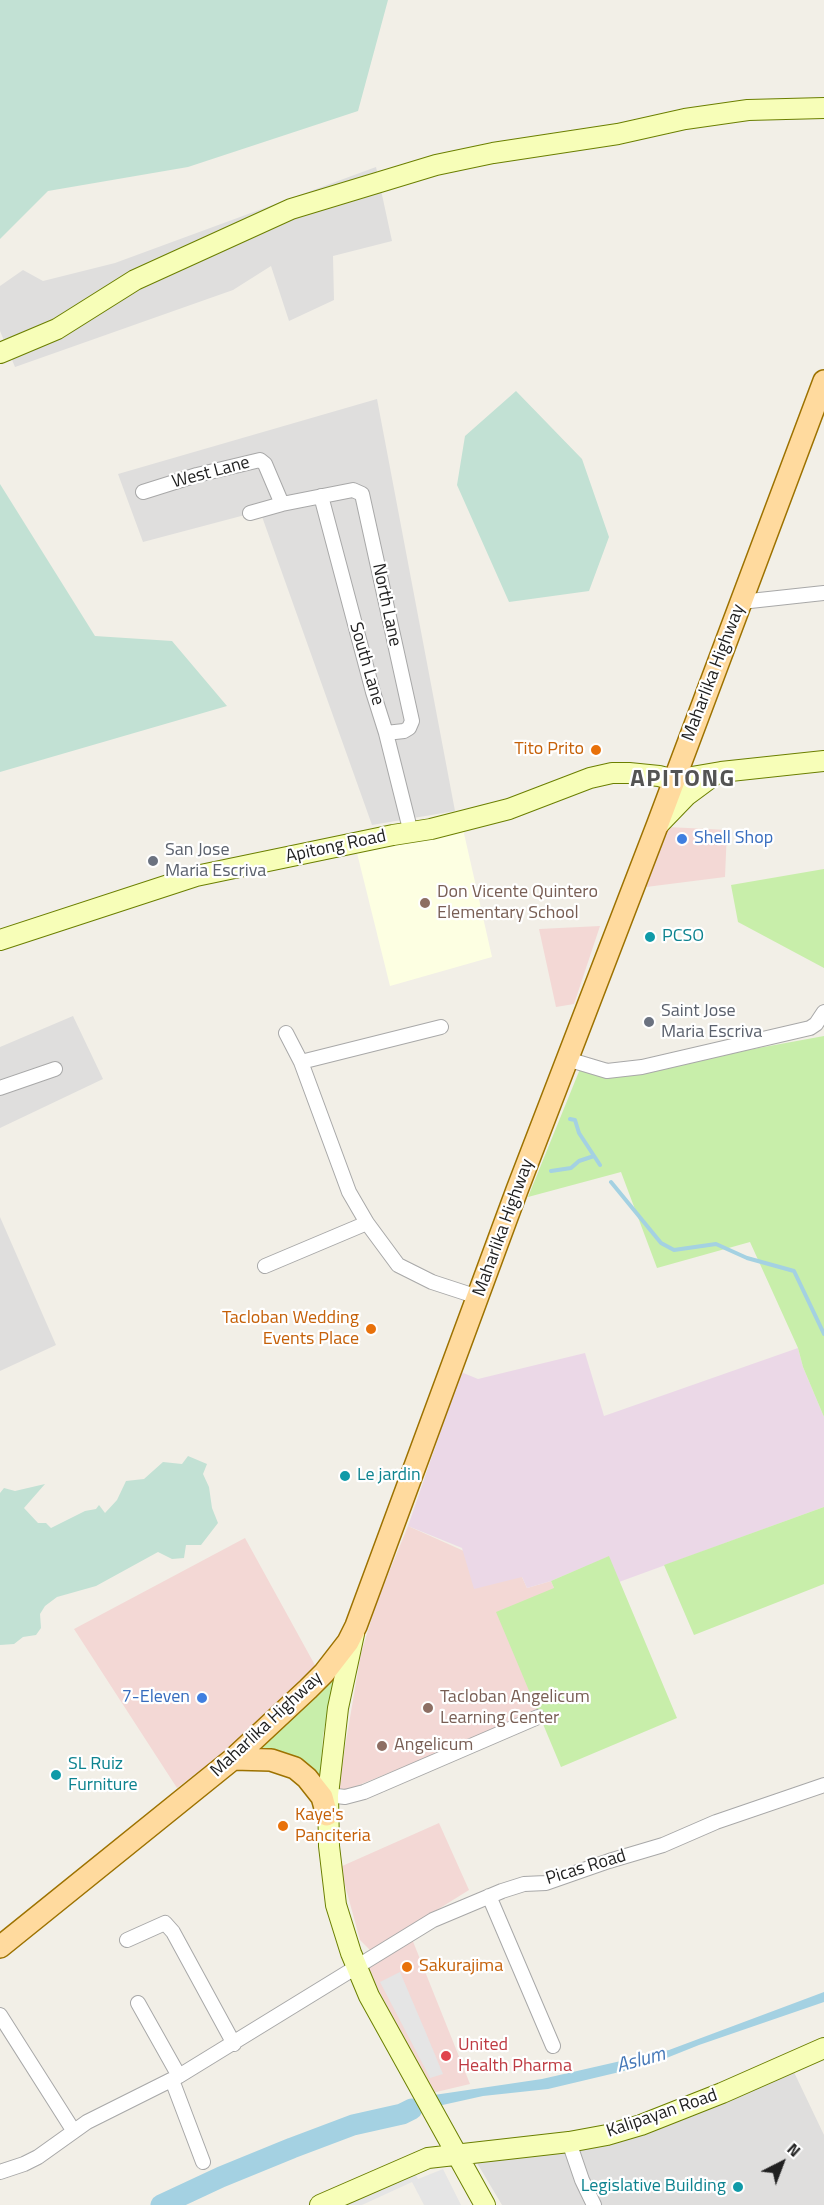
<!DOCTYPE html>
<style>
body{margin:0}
#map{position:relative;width:824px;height:2205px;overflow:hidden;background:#f2efe7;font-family:"Titillium Web",sans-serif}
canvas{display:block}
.north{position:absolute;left:752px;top:2133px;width:60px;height:60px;-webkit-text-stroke:4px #fff;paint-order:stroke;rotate:42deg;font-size:16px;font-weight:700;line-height:24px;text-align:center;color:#212121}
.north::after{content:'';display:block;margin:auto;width:21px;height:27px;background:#212121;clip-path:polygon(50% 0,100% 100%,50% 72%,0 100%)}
</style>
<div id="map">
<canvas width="824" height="2205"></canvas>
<div class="north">N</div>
</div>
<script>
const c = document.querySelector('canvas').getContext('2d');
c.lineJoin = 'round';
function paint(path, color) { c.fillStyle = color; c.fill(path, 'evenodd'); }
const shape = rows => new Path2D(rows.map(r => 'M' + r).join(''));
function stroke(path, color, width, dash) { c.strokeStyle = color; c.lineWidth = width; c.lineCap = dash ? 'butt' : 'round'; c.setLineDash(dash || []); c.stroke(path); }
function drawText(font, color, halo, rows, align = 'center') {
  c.font = font + ' "Titillium Web",sans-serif'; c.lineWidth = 4.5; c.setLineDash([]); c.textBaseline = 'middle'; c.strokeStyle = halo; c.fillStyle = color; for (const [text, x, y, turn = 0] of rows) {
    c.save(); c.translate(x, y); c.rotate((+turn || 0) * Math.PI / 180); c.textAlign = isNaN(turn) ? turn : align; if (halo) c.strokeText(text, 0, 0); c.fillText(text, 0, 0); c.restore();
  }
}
paint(shape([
 [376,167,392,241,333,256,334,300,289,321,271,266,233,290,15,367,0,331,0,286,23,270,43,281,115,263],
 [377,399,455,811,372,825,260,511,143,542,118,474],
 [73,1016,103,1079,0,1128,0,1047],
 [0,1217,56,1345,0,1371],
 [792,2068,824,2135,824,2205,502,2205,477,2163,481,2156,617,2137]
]), '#dfdedd');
paint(shape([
 [668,827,727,830,725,877,646,887],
 [600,926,574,1004,556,1007,539,929],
 [408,1526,522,1577,527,1588,551,1581,554,1588,538,1712,337,1794,361,1653,378,1599],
 [245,1538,316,1667,257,1727,177,1788,74,1629],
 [439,1823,469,1890,371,1951,360,1940,340,1867],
 [412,1939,470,2084,432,2093,366,1966]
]), '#f3d8d5');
paint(shape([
 [798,1348,803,1367,824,1417,824,1507,619,1582,608,1557,551,1581,527,1588,522,1577,474,1589,462,1548,408,1526,461,1372,478,1379,585,1353,604,1416]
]), '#ebd8e7');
paint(shape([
 [463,829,492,957,390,986,356,849]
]), '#fdffe2');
paint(shape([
 [824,869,824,968,738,922,731,885],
 [824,1036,824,1417,803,1367,798,1348,750,1242,657,1268,621,1172,528,1197,580,1069,611,1075],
 [824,1507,824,1584,694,1635,664,1565],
 [609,1556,677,1718,561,1767,496,1612,554,1588,551,1581],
 [335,1671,323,1736,320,1779,299,1760,290,1755,258,1750]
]), '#c8eeaa');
paint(shape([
 [0,0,388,0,358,111,188,167,48,191,0,239],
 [516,391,582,459,609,537,589,591,509,602,457,485,465,436],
 [0,484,95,636,172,641,227,706,0,772],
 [188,1456,207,1464,203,1474,209,1487,212,1508,218,1523,201,1545,186,1545,184,1558,172,1559,158,1552,96,1586,57,1597,45,1606,40,1614,41,1628,36,1635,23,1637,14,1644,0,1645,0,1493,4,1488,15,1491,45,1484,24,1508,38,1523,46,1523,51,1528,85,1511,96,1509,99,1505,105,1513,117,1500,126,1481,144,1479,163,1462,182,1464]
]), '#c2e1d4');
paint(shape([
 [400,1972,426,2033,443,2074,430,2078,380,1982],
 [443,2169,461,2205,424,2205,412,2182,362,2205,342,2205,414,2172,418,2179]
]), '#e5e5e5');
paint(shape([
 [824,1992,824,2002,699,2045,649,2065,548,2089,483,2096,438,2106,434,2095,542,2079,669,2050]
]), '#a4d1e2');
stroke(shape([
 [570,1119,575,1120,579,1133,600,1165],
 [551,1171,571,1168,579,1161,594,1156],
 [611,1182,661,1243,674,1250,716,1244,747,1258,794,1271,824,1334]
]), '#a4d1e2', 4);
stroke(shape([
 [161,2205,221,2177,292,2148,353,2125,402,2114,412,2109]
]), '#a4d1e2', 21);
const street = shape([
 [143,492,197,475,260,460,265,464,282,504,353,490,362,494,412,721,409,728,404,731,386,733],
 [321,496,373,692,386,733,411,833],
 [250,513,282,504],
 [741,602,824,593],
 [286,1033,301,1062,349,1192,367,1223,398,1265,432,1282,478,1297],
 [567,1059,607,1071,642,1067,810,1028,816,1024,824,1012],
 [301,1062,441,1027],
 [0,1088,55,1069],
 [265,1266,367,1223],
 [328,1795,345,1797,364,1792,538,1717],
 [489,1896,553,2046],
 [127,1940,165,1923,173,1932,234,2044],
 [138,2003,179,2076],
 [0,2015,73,2130],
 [172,2080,203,2162],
 [569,2142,582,2180,594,2205],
 [0,2172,24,2164,38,2157,87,2122,179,2076,433,1920,502,1891,524,1884,546,1883,609,1861,663,1845,716,1822,824,1785]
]);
const secondary = shape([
 [0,353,57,329,135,280,291,209,436,165,493,153,618,134,685,119,748,110,824,108],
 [659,824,686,796,713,776],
 [0,940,196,876,393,835,431,829,509,809,590,778,612,773,629,773,659,776,674,780,721,772,824,761],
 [354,1634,338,1708,328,1795,329,1846,336,1905,351,1953,369,1996,485,2205],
 [320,2205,428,2158,569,2142,607,2135,641,2125,722,2093,824,2048]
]);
const primary = shape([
 [233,1759,271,1760,295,1768,307,1778,322,1797,327,1815],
 [0,1947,233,1759,308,1689,324,1673,348,1642,356,1626,517,1190,657,826,824,381]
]);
stroke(street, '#a8a8a8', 16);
stroke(secondary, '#6b7f00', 22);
stroke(primary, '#9d7200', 24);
stroke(street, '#fff', 14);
stroke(secondary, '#f7feb8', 20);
stroke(primary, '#ffda9e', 21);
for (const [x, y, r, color] of [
 [596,750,6,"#e8710a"],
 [682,839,6,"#3f7fe0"],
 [153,861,6,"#6b7280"],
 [425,903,6,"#8d6e63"],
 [650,937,6,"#0f9aa8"],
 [649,1022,6,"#6b7280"],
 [371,1329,6,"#e8710a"],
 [345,1476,6,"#0f9aa8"],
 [202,1698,6,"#3f7fe0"],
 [428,1708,6,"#8d6e63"],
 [382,1746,6,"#8d6e63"],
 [56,1775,6,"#0f9aa8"],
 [283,1826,6,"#e8710a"],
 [407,1967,6,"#e8710a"],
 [446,2056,6,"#e0444e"],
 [738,2187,6,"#0f9aa8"]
]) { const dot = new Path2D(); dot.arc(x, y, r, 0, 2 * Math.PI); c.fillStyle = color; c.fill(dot); stroke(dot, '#fff', 2); }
drawText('18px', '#212121', '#fff', [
 ["West Lane",211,473,-15],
 ["North Lane",386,605,78],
 ["South Lane",366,664,74],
 ["Maharlika Highway",714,673,-69],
 ["Apitong Road",336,847,-12],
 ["Maharlika Highway",504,1228,-70],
 ["Maharlika Highway",267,1725,-43],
 ["Picas Road",586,1868,-17],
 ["Kalipayan Road",662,2114,-19]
]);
drawText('18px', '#c56008', '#fff', [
 ["Tito Prito",584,750],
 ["Tacloban Wedding",359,1319],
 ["Events Place",359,1340],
 ["Kaye's",295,1816,"left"],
 ["Panciteria",295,1837,"left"],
 ["Sakurajima",419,1967,"left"]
], 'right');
drawText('18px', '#366cbe', '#fff', [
 ["Shell Shop",694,839],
 ["7-Eleven",190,1698,"right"]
], 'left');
drawText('18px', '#5b616d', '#fff', [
 ["San Jose",165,851],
 ["Maria Escriva",165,872],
 ["Saint Jose",661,1012],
 ["Maria Escriva",661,1033]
], 'left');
drawText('18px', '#785e54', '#fff', [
 ["Don Vicente Quintero",437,893],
 ["Elementary School",437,914],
 ["Tacloban Angelicum",440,1698],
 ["Learning Center",440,1719],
 ["Angelicum",394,1746]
], 'left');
drawText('18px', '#0d838f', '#fff', [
 ["PCSO",662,937],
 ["Le jardin",357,1476],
 ["SL Ruiz",68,1765],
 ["Furniture",68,1786],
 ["Legislative Building",726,2187,"right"]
], 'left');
drawText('18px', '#be3a42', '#fff', [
 ["United",458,2046],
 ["Health Pharma",458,2067]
], 'left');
drawText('italic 20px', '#4578b8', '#fff', [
 ["Aslum",641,2061,-15]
]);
c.letterSpacing = '1.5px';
drawText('bold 24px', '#545454', '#fff', [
 ["APITONG",683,780]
]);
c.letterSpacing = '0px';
</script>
